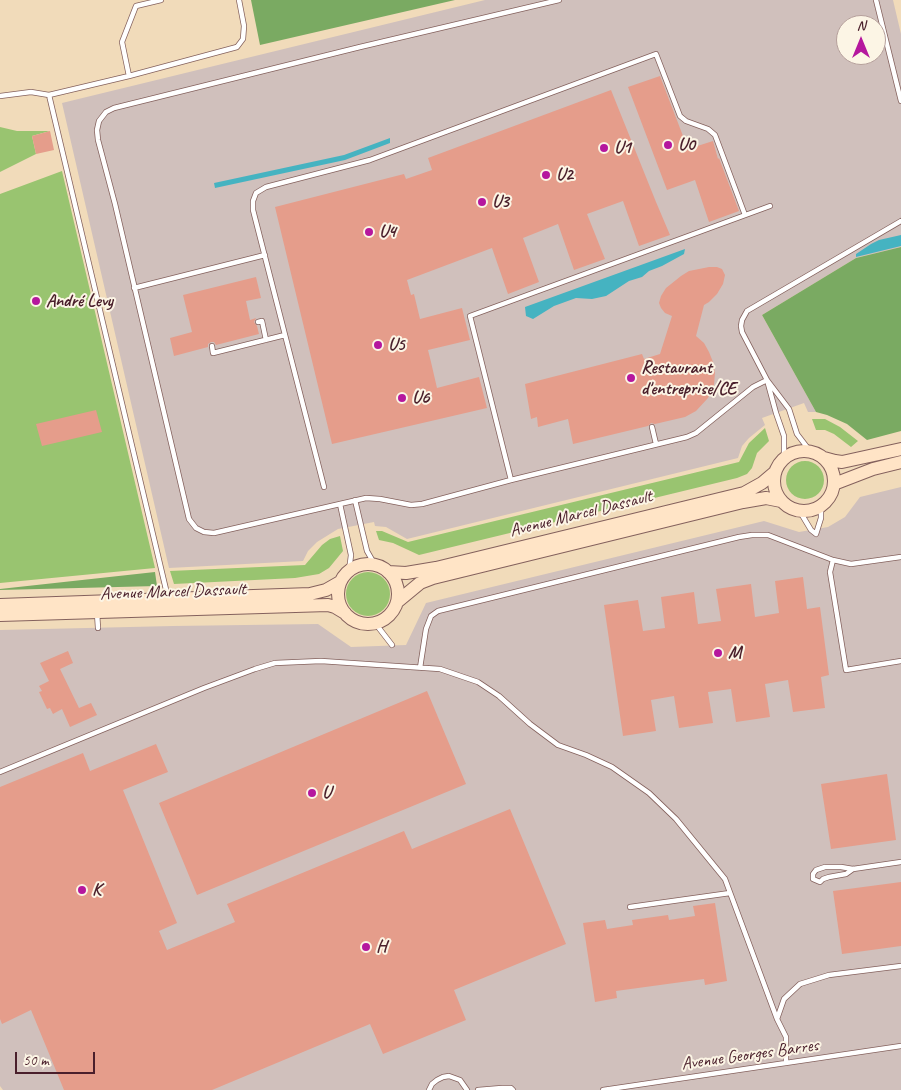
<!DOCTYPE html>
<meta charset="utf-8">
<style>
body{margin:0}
#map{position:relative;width:901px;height:1090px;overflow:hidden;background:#f1dbba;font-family:Caveat,sans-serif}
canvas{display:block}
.north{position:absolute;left:836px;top:15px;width:50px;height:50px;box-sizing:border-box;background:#fcf5e5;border:1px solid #b59f9b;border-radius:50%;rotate:0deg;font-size:14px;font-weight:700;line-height:20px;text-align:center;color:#4a1f2b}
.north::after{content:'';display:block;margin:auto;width:18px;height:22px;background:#b5179e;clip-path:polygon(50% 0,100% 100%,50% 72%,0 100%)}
.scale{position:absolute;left:15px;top:1052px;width:80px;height:22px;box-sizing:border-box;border:2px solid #4a1f2b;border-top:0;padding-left:6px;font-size:15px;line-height:18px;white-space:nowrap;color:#4a1f2b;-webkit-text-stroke:4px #fcf5e5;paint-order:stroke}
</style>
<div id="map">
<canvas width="901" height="1090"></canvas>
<div class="north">N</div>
<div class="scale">50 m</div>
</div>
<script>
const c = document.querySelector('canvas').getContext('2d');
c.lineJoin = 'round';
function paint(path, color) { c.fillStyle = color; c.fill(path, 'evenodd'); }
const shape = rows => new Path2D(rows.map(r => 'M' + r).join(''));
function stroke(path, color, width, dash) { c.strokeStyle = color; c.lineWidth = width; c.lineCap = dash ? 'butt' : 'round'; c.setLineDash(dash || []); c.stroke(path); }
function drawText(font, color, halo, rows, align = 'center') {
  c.font = font + ' Caveat,sans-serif'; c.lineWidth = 4; c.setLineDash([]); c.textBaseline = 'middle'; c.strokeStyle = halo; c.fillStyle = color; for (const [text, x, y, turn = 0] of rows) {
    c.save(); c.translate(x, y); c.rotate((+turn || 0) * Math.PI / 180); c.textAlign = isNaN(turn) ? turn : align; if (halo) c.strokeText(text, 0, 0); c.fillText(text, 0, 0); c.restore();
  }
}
paint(shape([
 [485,0,893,0,901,34,901,247,856,258,762,315,816,412,808,412,804,403,762,418,765,425,749,438,742,446,738,458,407,539,386,527,375,526,374,522,338,529,317,542,308,551,303,561,169,568,62,103],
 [846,25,876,25,876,55,846,55],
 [901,487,901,1090,3,1090,0,1086,0,630,173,626,318,624,351,647,406,645,426,603,764,521,799,532,828,527,845,517,860,497]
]), '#d0c0bc');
paint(shape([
 [0,127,17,131,50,131,32,136,36,154,0,172],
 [62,171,155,568,0,583,0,194],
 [812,419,825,419,840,427,858,441,851,447,834,434,825,430,816,430],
 [765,428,769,441,757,453,752,468,747,474,737,478,419,555,393,543,379,540,376,531,382,531,408,542,739,462,749,443],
 '786 480a19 19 0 1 1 38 0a19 19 0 1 1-38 0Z',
 [340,536,343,551,329,568,319,574,295,578,174,584,170,571,305,565,322,545,330,539],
 '346 594a22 22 0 1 1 44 0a22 22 0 1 1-44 0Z'
]), '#99c470');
paint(shape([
 [251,0,455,0,260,45],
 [901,247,901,431,867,440,847,424,827,415,816,412,762,315,856,258],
 [155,572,157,586,0,590,0,589]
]), '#7aaa62');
paint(shape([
 [390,138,390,143,345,160,215,188,214,183,344,155],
 [901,235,901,246,856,257,856,254,871,244,879,240],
 [685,249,684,254,662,266,649,271,642,277,629,281,606,296,592,299,576,298,554,306,533,319,526,316,525,307]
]), '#45b3c1');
paint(shape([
 [660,76,688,149,713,141,718,159,719,158,739,211,709,222,695,180,667,190,628,87],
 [611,90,656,202,670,235,639,246,623,201,587,214,605,259,574,270,558,224,523,238,539,282,508,294,492,248,407,280,411,295,414,294,420,319,462,308,470,340,428,350,431,362,437,388,479,377,487,408,332,444,275,207,404,174,406,179,432,170,428,158],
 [50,131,54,150,36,154,32,136],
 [709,267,717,267,722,269,725,275,723,284,717,294,709,302,704,305,696,336,704,343,709,352,713,362,715,373,714,385,708,398,696,411,685,417,655,424,651,423,648,426,573,444,568,419,538,427,537,417,531,419,525,384,642,354,644,359,660,354,672,316,665,313,661,308,659,303,661,296,666,288,681,276,689,271],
 [256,277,261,298,246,301,250,320,256,318,254,322,257,326,259,334,216,345,214,342,211,342,208,344,208,347,174,356,170,338,192,332,183,295],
 [96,410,102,432,42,446,36,424],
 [803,577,807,609,820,607,829,675,821,677,825,708,793,712,788,680,765,684,770,717,736,722,731,689,708,692,713,723,679,728,674,696,651,700,656,731,623,736,604,605,638,600,643,631,665,628,661,597,694,592,698,624,721,621,716,589,751,584,755,617,779,613,775,581],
 [68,651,73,663,60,669,79,708,91,703,97,715,70,727,62,709,53,714,50,708,47,709,39,692,42,691,39,686,49,681,40,663],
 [427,691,466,784,197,895,159,803],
 [156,744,168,772,123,790,177,923,159,931,167,950,235,922,227,904,404,831,412,849,510,809,566,944,454,990,466,1020,383,1054,370,1024,212,1090,64,1090,31,1010,2,1024,0,1019,0,787,83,753,90,771],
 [887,774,896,840,831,849,821,784],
 [901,882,901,946,842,954,833,891],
 [715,903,727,981,705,985,704,979,616,991,617,998,595,1002,583,923,605,920,607,929,633,925,632,920,668,915,669,920,695,916,693,906]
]), '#e59d8b');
const lane = shape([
 [559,0,360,47,114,108,106,112,99,121,97,130,98,140,115,204,189,519,196,528,204,532,214,533,366,498,380,499,411,505,422,504,511,480,687,437,696,433,753,387,767,380,742,332,741,326,742,320,747,311,901,221],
 [876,0,901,101],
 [129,76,122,42,136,6,161,0],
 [49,95,129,76,237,47,243,39,244,26,239,0],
 [0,96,31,92,49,95,168,598],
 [134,288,265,255],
 [258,322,262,321,266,340],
 [212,346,213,353,285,335],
 [652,427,656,444],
 [784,457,784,436,776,413,767,380,789,409,797,434,810,451],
 [511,480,470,316,770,206],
 [324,487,253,210,253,201,256,193,266,187,370,160,656,54,680,116,686,121,708,129,715,135,745,215],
 [355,500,367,551,375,565],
 [340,504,351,555,349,571],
 [799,510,811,530,816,534,821,518,821,505],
 [833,560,830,572,846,670,901,661],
 [97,613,98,628],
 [375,623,392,645],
 [420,668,426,629,431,616,438,611,739,537,752,535,768,535,833,560,851,564,901,557],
 [0,772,204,688,255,669,275,663,321,661,440,669,478,682,499,696,530,724,558,745,586,755,612,767,649,793,676,819,725,879,777,1019,786,1037,786,1063],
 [853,869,846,874,829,877,823,879,820,882,813,879,813,874,816,870,825,867,841,867,853,869,901,862],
 [630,907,730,893],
 [777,1019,784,999,800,984,829,975,901,966],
 [429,1090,432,1084,437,1080,443,1077,449,1076,460,1080,467,1090],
 [478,1090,502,1088,511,1088,513,1090],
 [603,1090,901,1046]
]);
const secondary = shape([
 '774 481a30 30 0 1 1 60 0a30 30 0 1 1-60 0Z',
 [824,458,835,461,842,462,901,449],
 [834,484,873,469,901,462],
 '338 594a30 30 0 1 1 60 0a30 30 0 1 1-60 0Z',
 [388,572,406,573,436,568,744,493,762,483,775,472],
 [397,602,420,583,433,578,743,502,766,498,781,501],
 [0,605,310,594,326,590,340,582],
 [0,615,328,605,335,607,345,613]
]);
stroke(lane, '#84615d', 6);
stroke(secondary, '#84615d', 14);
stroke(lane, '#fff', 4.5);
stroke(secondary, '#ffe4c6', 12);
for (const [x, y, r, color] of [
 [668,145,5,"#b5179e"],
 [604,148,5,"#b5179e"],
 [546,175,5,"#b5179e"],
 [482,202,5,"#b5179e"],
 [369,232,5,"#b5179e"],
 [36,301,5,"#b5179e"],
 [378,345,5,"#b5179e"],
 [631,378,5,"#b5179e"],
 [402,398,5,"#b5179e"],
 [718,653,5,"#b5179e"],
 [312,793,5,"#b5179e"],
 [82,890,5,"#b5179e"],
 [366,947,5,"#b5179e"]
]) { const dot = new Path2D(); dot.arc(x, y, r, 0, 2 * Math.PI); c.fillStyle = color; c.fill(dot); stroke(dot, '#fcf5e5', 2); }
drawText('bold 18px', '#4a1f2b', '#fcf5e5', [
 ["U0",678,145],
 ["U1",614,148],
 ["U2",556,175],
 ["U3",492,202],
 ["U4",379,232],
 ["André Levy",46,301],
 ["U5",388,345],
 ["Restaurant",641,368],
 ["d'entreprise/CE",641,389],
 ["U6",412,398],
 ["M",728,653],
 ["U",322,793],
 ["K",92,890],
 ["H",376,947]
], 'left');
drawText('18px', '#4a1f2b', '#fcf5e5', [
 ["Avenue Marcel Dassault",581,514,-14],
 ["Avenue Marcel Dassault",173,592,-2],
 ["Avenue Georges Barres",750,1055,-8]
]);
</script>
